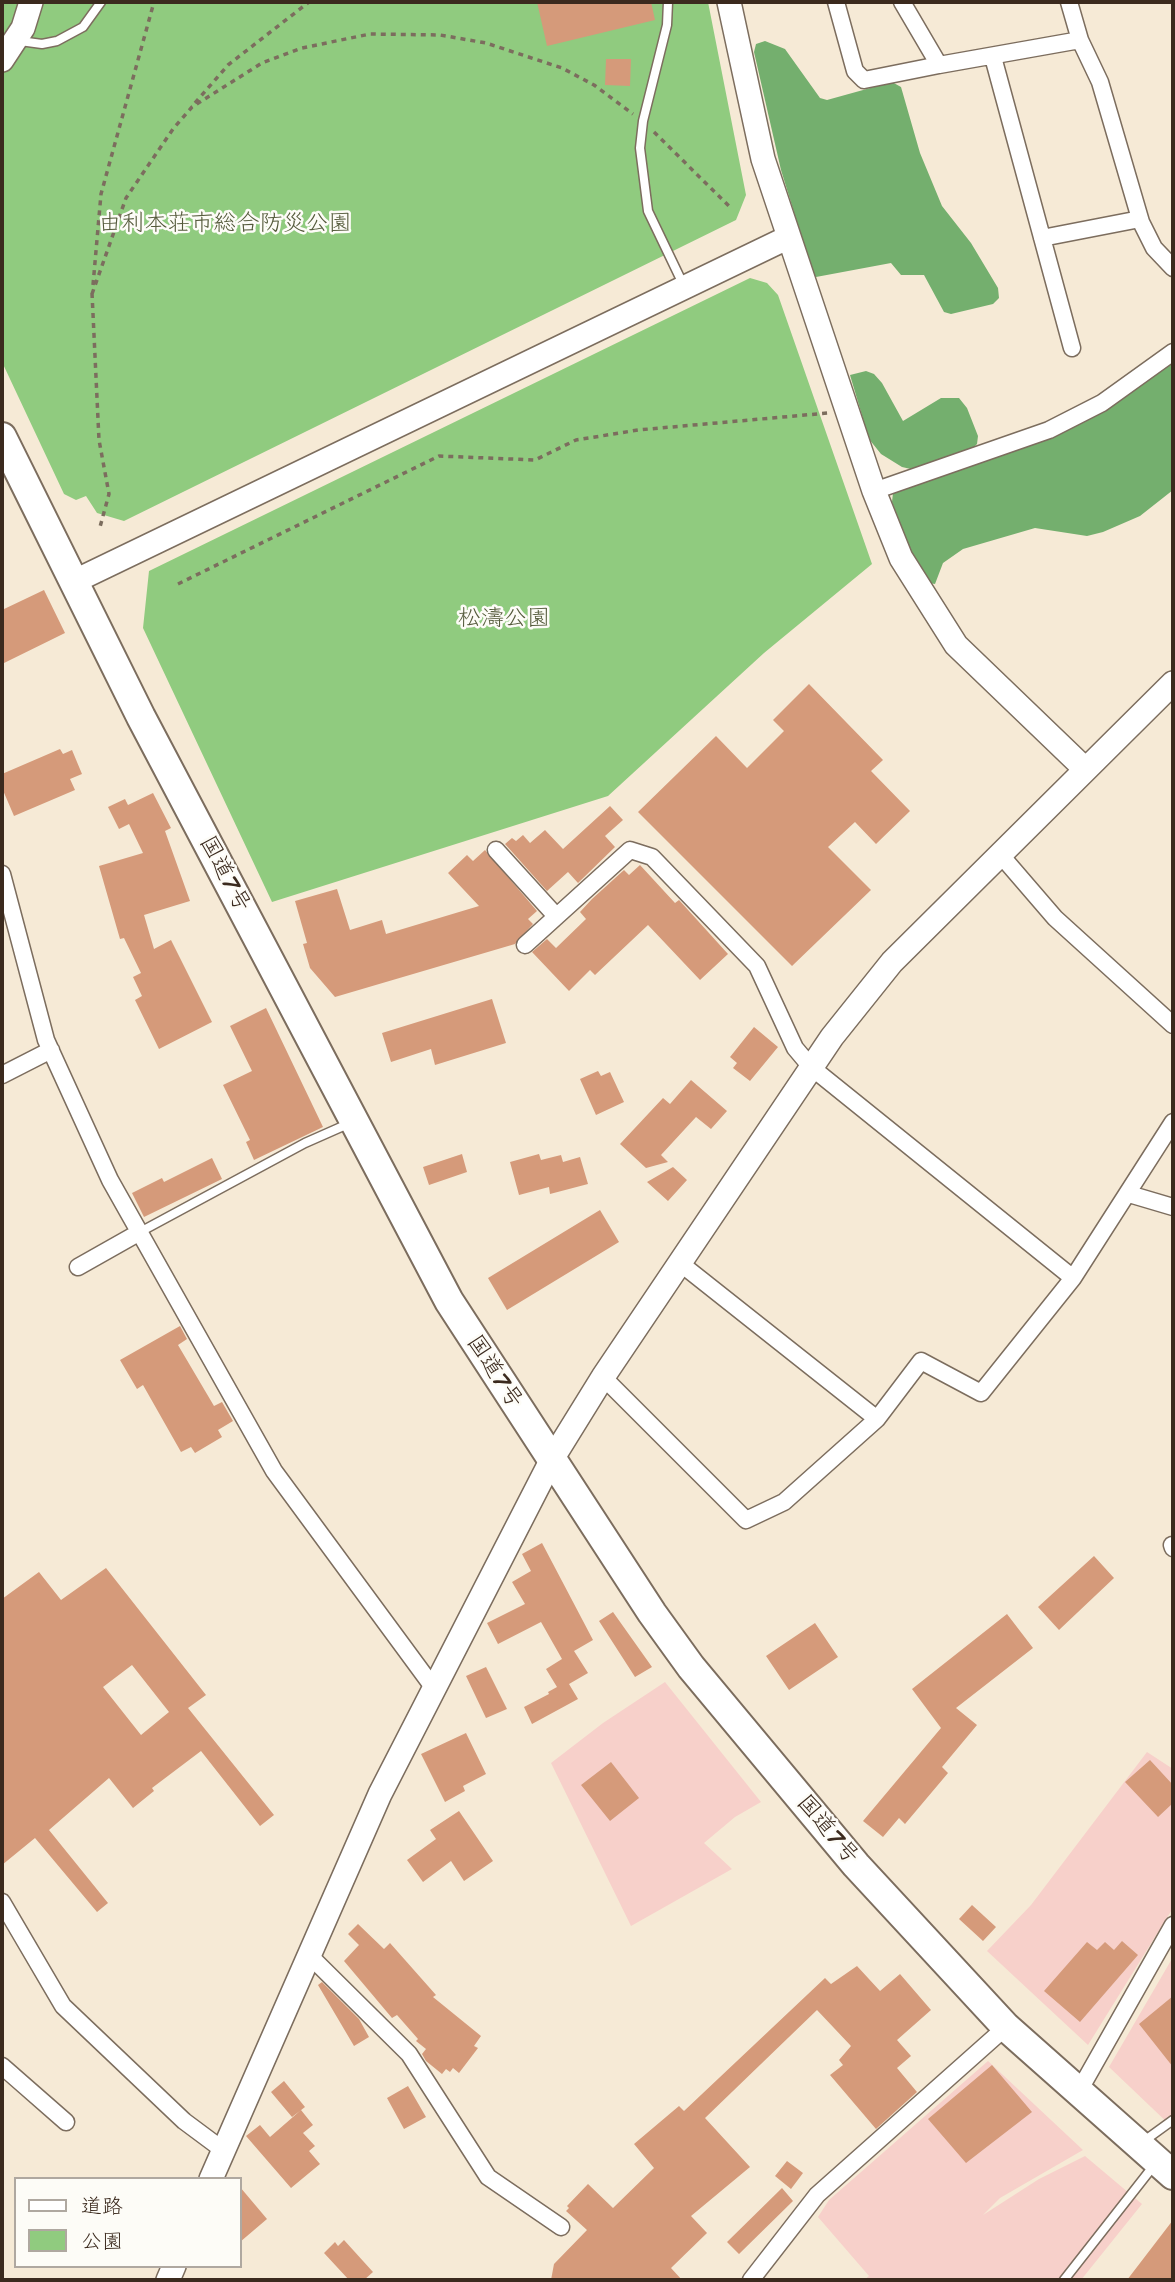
<!DOCTYPE html>
<meta charset="utf-8">
<style>
body{margin:0}
#map{position:relative;width:1175px;height:2282px;overflow:hidden;background:#f6ead6;font-family:Sriracha,"Klee One",sans-serif}
canvas{display:block}
.frame{position:absolute;inset:0;border:4px solid #3b2a1e;pointer-events:none}
.legend{position:absolute;left:14px;top:2177px;width:228px;height:91px;box-sizing:border-box;background:#fdfcf7;border:2px solid #afa8a0;margin:0;padding:9px 12px;list-style:none;font-size:21px;color:#3b2a1e}
.legend li{display:flex;align-items:center;gap:14px;height:35px}
.legend b{width:35px;border:2px solid #afa8a0}
</style>
<div id="map">
<canvas width="1175" height="2282"></canvas>
<div class="frame"></div>
<ul class="legend">
<li><b style="height:9px;background:#fff"></b>道路</li>
<li><b style="height:19px;background:#90cb7f"></b>公園</li>
</ul>
</div>
<script>
const c = document.querySelector('canvas').getContext('2d');
c.lineJoin = 'round';
function paint(path, color) { c.fillStyle = color; c.fill(path, 'evenodd'); }
const shape = rows => new Path2D(rows.map(r => 'M' + r).join(''));
function stroke(path, color, width, dash) { c.strokeStyle = color; c.lineWidth = width; c.lineCap = dash ? 'butt' : 'round'; c.setLineDash(dash || []); c.stroke(path); }
function drawText(font, color, halo, rows, align = 'center') {
  c.font = font + ' Sriracha,"Klee One",sans-serif'; c.lineWidth = 5; c.setLineDash([]); c.textBaseline = 'middle'; c.strokeStyle = halo; c.fillStyle = color; for (const [text, x, y, turn = 0] of rows) {
    c.save(); c.translate(x, y); c.rotate((+turn || 0) * Math.PI / 180); c.textAlign = isNaN(turn) ? turn : align; if (halo) c.strokeText(text, 0, 0); c.fillText(text, 0, 0); c.restore();
  }
}
paint(shape([
 [665,1682,761,1802,735,1817,704,1843,732,1869,631,1926,551,1763,603,1723],
 [1147,1752,1173,1769,1173,1908,1088,2045,987,1951,1031,1905],
 [1173,1957,1173,2128,1109,2067],
 [988,2061,1083,2150,1000,2198,983,2215,1039,2179,1085,2156,1142,2204,1081,2280,864,2280,869,2276,818,2217,829,2200]
]), '#f7d0ca');
paint(shape([
 [2,2,708,2,746,195,736,220,124,521,97,513,86,496,76,500,64,494,2,362],
 [750,278,767,283,778,295,872,564,764,653,608,796,272,902,143,628,149,571]
]), '#90cb7f');
paint(shape([
 [765,41,785,49,820,98,827,100,892,82,901,87,920,153,942,206,971,243,998,288,999,298,993,304,951,314,944,312,924,275,901,275,891,263,816,277,813,274,781,170,754,52,756,44],
 [1173,362,1173,490,1140,516,1103,532,1087,536,1035,528,963,549,943,563,935,584,929,583,909,547,892,502,893,493,1107,408],
 [866,371,874,374,882,383,903,421,941,398,959,398,967,408,978,436,977,444,972,449,915,470,902,467,881,454,869,439,850,375]
]), '#74af6e');
paint(shape([
 [537,2,651,2,655,20,547,46],
 [606,59,631,59,630,86,605,85],
 [44,590,65,633,2,664,2,610],
 [809,684,883,760,871,771,910,811,876,844,855,822,828,847,871,890,792,966,638,812,716,736,747,768,784,731,773,720],
 [60,749,63,754,72,750,82,774,70,779,75,790,14,816,2,788,2,774],
 [153,793,171,828,165,831,190,901,144,915,154,949,171,940,212,1022,159,1049,135,1000,142,996,133,977,141,973,124,938,120,939,99,866,143,853,129,824,119,829,108,807,125,799,128,805],
 [610,806,623,820,605,836,615,847,578,883,568,872,547,891,505,844,512,838,516,841,523,835,530,843,545,830,563,849],
 [485,850,537,911,528,919,533,924,515,944,335,997,310,968,303,944,307,943,295,901,337,889,350,930,382,920,386,934,479,906,448,873,467,855,473,861],
 [640,865,675,903,679,900,728,954,700,980,648,925,595,975,590,970,569,991,532,952,547,939,556,948,586,919,580,912,592,899,624,870,629,875],
 [492,999,506,1043,435,1065,431,1049,391,1062,382,1033],
 [266,1008,323,1127,254,1160,246,1142,250,1140,223,1085,252,1071,230,1026],
 [754,1027,778,1047,750,1081,733,1068,737,1063,730,1057],
 [598,1071,601,1076,610,1072,624,1102,596,1115,580,1079],
 [691,1080,727,1111,711,1129,696,1117,661,1155,668,1162,646,1168,620,1144,663,1098,670,1104],
 [462,1154,467,1172,429,1185,423,1167],
 [539,1154,541,1160,561,1155,563,1162,580,1157,588,1184,550,1194,549,1187,519,1195,510,1162],
 [212,1158,222,1179,144,1217,132,1193,162,1178,164,1182],
 [673,1167,687,1180,668,1201,647,1182],
 [600,1210,619,1242,507,1310,488,1278],
 [180,1326,187,1339,178,1345,214,1406,222,1402,233,1421,218,1430,222,1437,195,1453,191,1447,181,1452,143,1385,137,1389,120,1360],
 [542,1543,593,1640,574,1651,588,1673,569,1684,578,1699,532,1724,524,1707,549,1694,548,1692,557,1687,546,1669,562,1659,541,1622,498,1644,487,1623,525,1604,512,1582,531,1571,522,1554],
 [1094,1556,1114,1578,1059,1630,1038,1607],
 [106,1568,206,1695,188,1708,274,1815,260,1826,201,1751,152,1788,154,1791,133,1808,109,1778,49,1830,108,1903,97,1912,35,1838,2,1865,2,1599,39,1572,61,1600],
 [132,1665,169,1712,141,1735,103,1687],
 [613,1612,652,1667,635,1677,599,1621],
 [1007,1614,1033,1648,956,1708,977,1725,942,1767,948,1773,905,1824,899,1818,883,1837,863,1821,941,1728,912,1689],
 [815,1623,838,1657,789,1690,766,1656],
 [486,1667,507,1709,486,1718,466,1676],
 [466,1733,486,1774,463,1786,465,1791,445,1802,421,1754],
 [1150,1760,1173,1785,1173,1803,1158,1817,1125,1782],
 [611,1762,639,1798,610,1821,581,1785],
 [459,1811,493,1861,464,1881,451,1861,423,1882,407,1860,436,1839,430,1830],
 [972,1905,996,1927,983,1941,959,1919],
 [358,1924,384,1949,390,1943,436,1995,433,1997,481,2036,474,2046,478,2048,459,2073,453,2068,450,2072,446,2069,442,2074,426,2061,422,2054,426,2049,416,2041,418,2039,397,2015,392,2018,344,1961,359,1945,348,1934],
 [1122,1941,1138,1955,1080,2022,1044,1991,1087,1942,1097,1950,1105,1942,1114,1950],
 [857,1966,880,1991,900,1974,931,2010,897,2040,911,2056,897,2068,917,2092,876,2129,830,2075,843,2065,839,2060,851,2046,817,2010,705,2118,750,2167,691,2216,707,2233,671,2268,682,2280,551,2280,554,2264,587,2230,566,2211,569,2208,567,2206,588,2184,613,2208,654,2168,634,2144,679,2106,684,2111,825,1978,831,1984],
 [322,1982,359,2019,369,2037,354,2046,318,1985],
 [1173,1996,1173,2067,1139,2024],
 [992,2065,1032,2112,966,2163,928,2119],
 [284,2081,305,2107,292,2117,271,2092],
 [408,2086,426,2117,404,2129,387,2098],
 [301,2110,313,2125,303,2133,315,2146,309,2151,320,2164,291,2188,246,2136,260,2125,270,2137],
 [787,2161,803,2173,791,2189,775,2176],
 [240,2187,267,2219,240,2242],
 [782,2188,793,2201,739,2254,727,2242],
 [1173,2220,1173,2280,1127,2280],
 [344,2240,373,2272,364,2280,349,2280,324,2253,335,2242,338,2246]
]), '#d59a7a');
const lane = shape([
 [668,2,667,25,643,121,640,148,648,211,683,284],
 [20,41,42,44,57,41,83,27,101,2],
 [140,1232,305,1143,348,1124],
 [1144,2141,1173,2120],
 [1064,2280,1155,2164]
]);
const street = shape([
 [836,2,855,71,864,80,939,65],
 [902,2,939,65,1080,40],
 [1069,2,1080,40,1100,82,1141,222,1154,248,1173,268],
 [993,57,1072,348],
 [1042,238,1140,219],
 [874,491,1049,430,1102,403,1173,352],
 [496,850,556,916],
 [999,853,1055,918,1173,1025],
 [2,874,46,1040,110,1180,274,1471,433,1687],
 [525,945,630,850,652,857,757,966,795,1048,811,1067,1073,1278],
 [2,1075,51,1050],
 [1129,1194,1173,1207],
 [680,1263,877,1419],
 [78,1267,140,1232],
 [603,1377,746,1520,784,1502,877,1419,921,1361,981,1393,1073,1278,1173,1122],
 [1172,1545,1173,1548],
 [2,1902,63,2006,184,2121,223,2150],
 [309,1955,409,2054,488,2177,561,2227],
 [2,2066,66,2122],
 [1079,2091,1173,1925],
 [751,2280,817,2195,1006,2027]
]);
const secondary = shape([
 [729,2,763,159,874,491,901,558,956,645,1085,769],
 [2,60,23,28,31,2],
 [73,582,789,237],
 [211,2179,380,1794,551,1461,603,1377,832,1037,892,962,1173,683],
 [168,2280,174,2266]
]);
const highway = shape([
 [2,437,141,717,449,1301,652,1613,691,1667,856,1865,1006,2027,1173,2175]
]);
stroke(lane, '#7c6d5e', 11);
stroke(street, '#7c6d5e', 19);
stroke(secondary, '#7c6d5e', 26);
stroke(highway, '#7c6d5e', 32);
stroke(shape([
 [195,103,228,65,309,2],
 [654,132,732,209],
 [93,285,101,194,154,2],
 [92,293,99,440,109,494,100,527],
 [92,294,126,198,173,129,192,107,262,63,302,48,370,34,440,35,486,43,562,68,594,85,633,114],
 [178,584,439,456,535,460,576,440,638,430,828,413]
]), '#7c6d5e', 3.5, [5, 5]);
stroke(lane, '#fff', 8);
stroke(street, '#fff', 16);
stroke(secondary, '#fff', 23);
stroke(highway, '#fff', 28);
drawText('23px', '#545a3b', '#fdfcf7', [
 ["由利本荘市総合防災公園",225,224],
 ["松濤公園",504,619]
]);
drawText('23px', '#3b2a1e', '#fdfcf7', [
 ["国道7号",224,874,62],
 ["国道7号",494,1372,57],
 ["国道7号",827,1830,50]
]);
</script>
